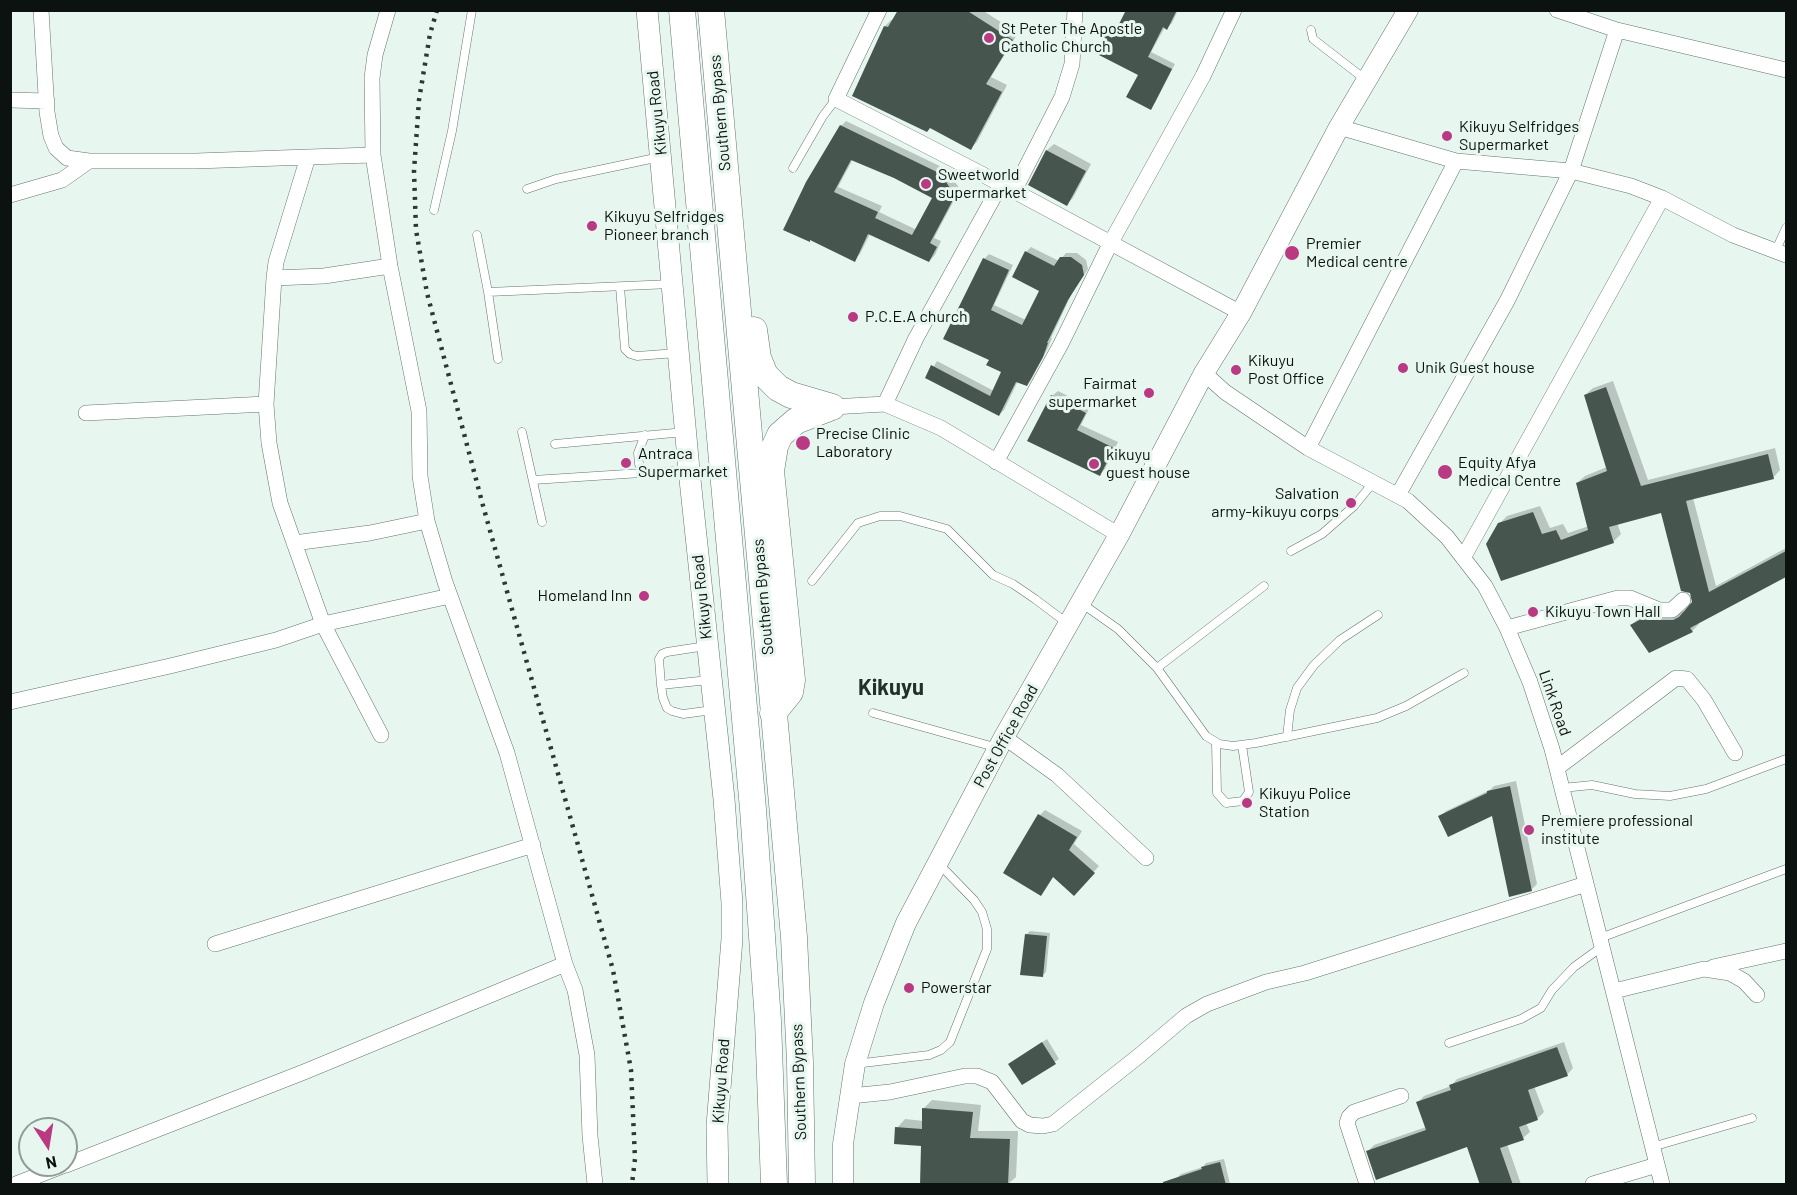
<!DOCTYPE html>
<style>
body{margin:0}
#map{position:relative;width:1797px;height:1195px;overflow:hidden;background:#e7f7f0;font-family:Barlow,sans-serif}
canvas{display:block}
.frame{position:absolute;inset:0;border:12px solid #0c120f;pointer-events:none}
.north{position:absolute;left:18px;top:1117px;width:60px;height:60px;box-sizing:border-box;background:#e7f7f0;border:2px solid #8f9b96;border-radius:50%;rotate:168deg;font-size:16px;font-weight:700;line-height:24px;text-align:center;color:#0c120f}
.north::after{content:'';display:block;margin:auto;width:21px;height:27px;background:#ba3983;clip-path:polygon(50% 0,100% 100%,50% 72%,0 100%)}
</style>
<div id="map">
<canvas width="1797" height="1195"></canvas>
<div class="frame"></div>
<div class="north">N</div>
</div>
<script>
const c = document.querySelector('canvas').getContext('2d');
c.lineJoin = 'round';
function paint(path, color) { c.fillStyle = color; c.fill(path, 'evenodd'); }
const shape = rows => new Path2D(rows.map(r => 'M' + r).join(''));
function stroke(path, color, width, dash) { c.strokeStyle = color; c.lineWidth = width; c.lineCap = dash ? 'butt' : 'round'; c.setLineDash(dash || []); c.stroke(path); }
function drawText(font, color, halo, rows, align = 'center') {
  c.font = font + ' Barlow,sans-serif'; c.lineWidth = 6; c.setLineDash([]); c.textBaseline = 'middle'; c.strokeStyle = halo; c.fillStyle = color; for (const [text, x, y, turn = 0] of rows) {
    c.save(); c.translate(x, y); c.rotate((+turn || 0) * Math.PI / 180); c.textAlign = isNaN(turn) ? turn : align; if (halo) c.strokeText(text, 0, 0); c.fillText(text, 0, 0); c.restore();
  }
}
paint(shape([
 [900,10,982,10,1018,33,991,77,1007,85,977,142,971,148,885,26,891,20,893,21],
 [1128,10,1178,10,1172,23,1167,28,1165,27,1151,52,1175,64,1155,103,1150,108,1140,74,1106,35,1111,30,1116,33],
 [846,121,946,169,960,189,934,238,941,241,935,255,929,261,870,234,860,254,854,260,811,239,841,126],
 [853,159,894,177,934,198,917,230,879,212,882,206,838,187],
 [1054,144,1091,164,1073,198,1067,204,1030,185,1047,150],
 [1031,247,1059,261,1066,253,1077,253,1086,260,1088,269,1072,293,1051,338,1052,338,1047,350,1031,380,1026,385,1018,381,1004,410,999,415,927,378,937,361,994,391,1003,371,991,359,984,259,989,254,1013,265,994,305,1026,320,1041,290,1026,252],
 [1613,381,1648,480,1775,448,1780,470,1773,478,1693,498,1716,586,1786,548,1786,575,1698,622,1699,624,1692,631,1632,625,1639,618,1656,609,1667,613,1687,611,1692,607,1694,597,1662,511,1617,523,1621,534,1613,542,1502,579,1499,524,1507,516,1540,506,1550,528,1563,524,1568,533,1589,526,1577,483,1585,476,1607,467,1585,395,1593,388],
 [1058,391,1090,407,1081,425,1118,442,1105,469,1100,474,1052,396],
 [1516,781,1537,884,1532,889,1493,814,1440,817,1446,811,1490,790,1494,786],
 [1045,810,1082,831,1074,844,1099,866,1079,888,1054,876,1041,894,1040,815],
 [1030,931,1050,933,1046,972,1042,976,1026,935],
 [1047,1039,1059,1059,1023,1083,1010,1064],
 [1564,1042,1573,1068,1567,1075,1534,1086,1544,1112,1537,1119,1526,1123,1530,1132,1523,1138,1507,1144,1521,1184,1482,1184,1468,1145,1368,1151,1374,1145,1426,1127,1418,1102,1424,1096,1451,1086,1457,1079],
 [932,1100,981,1105,978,1131,1018,1131,1016,1177,1008,1184,923,1145,897,1128,905,1119,924,1121,924,1108],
 [1224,1159,1230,1184,1179,1184,1177,1178,1181,1174,1203,1167,1206,1163]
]), '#0003');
paint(shape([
 [898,10,966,10,1013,40,986,84,1002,92,971,150,930,128,927,132,852,96,884,26,888,27],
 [1126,10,1177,10,1167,30,1163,27,1148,57,1172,69,1151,110,1126,97,1138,75,1095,53,1105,34,1112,38],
 [840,125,941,174,955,196,930,243,937,247,929,262,868,234,855,262,810,240,810,242,783,230,806,182],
 [851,160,894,178,932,198,912,235,875,218,878,212,834,192],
 [1046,150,1086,171,1067,206,1028,185],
 [1025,251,1054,266,1060,257,1071,257,1082,265,1084,275,1068,300,1047,343,1048,343,1043,357,1027,386,1016,382,999,416,925,378,931,365,990,396,1001,372,986,365,989,360,943,339,983,258,1009,270,991,310,1022,325,1039,291,1012,277],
 [1606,387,1641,486,1768,454,1774,479,1686,501,1709,592,1786,551,1786,577,1690,628,1693,632,1649,653,1630,625,1647,616,1659,620,1673,620,1679,617,1692,602,1690,593,1681,591,1661,513,1609,527,1614,543,1501,581,1486,544,1498,523,1533,512,1542,534,1556,530,1561,540,1588,530,1576,483,1607,471,1584,395],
 [1051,395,1086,413,1077,430,1114,448,1100,476,1027,441],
 [1510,786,1532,891,1509,897,1492,816,1448,837,1438,816,1487,793,1487,791],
 [1038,814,1077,837,1069,850,1095,873,1074,896,1053,877,1041,896,1003,873],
 [1025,934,1047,936,1043,977,1020,975],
 [1042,1042,1056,1064,1022,1085,1008,1064],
 [1557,1047,1568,1076,1528,1090,1538,1120,1519,1127,1524,1140,1500,1148,1513,1185,1480,1185,1467,1147,1376,1180,1366,1151,1426,1130,1416,1102,1451,1090,1449,1085],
 [922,1108,973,1112,970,1138,1010,1139,1008,1185,920,1185,921,1146,894,1144,895,1127,922,1129],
 [1220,1162,1226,1185,1163,1185,1163,1182,1202,1169,1201,1167]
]), '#47554f');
const service = shape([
 [1311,30,1313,39,1366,80],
 [793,168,823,116,836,99],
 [527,189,556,179,660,157],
 [434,210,452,131,472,10],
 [477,235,488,292,671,284],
 [1775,252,1786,228],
 [620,287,625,349,630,354,637,356,677,353],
 [488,292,498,359],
 [522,432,542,522],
 [555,444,685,432],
 [644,473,639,464,638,453,645,435],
 [533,480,688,470],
 [1291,551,1322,534,1354,506,1372,484],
 [812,581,858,523,880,516,900,516,947,529,993,575,1013,584,1035,599,1067,623],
 [1081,603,1118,629,1157,668,1206,736,1219,744,1233,746,1256,743,1377,718,1406,706,1464,673],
 [706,646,667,652,662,654,659,659,661,685,663,698,667,708,672,711,683,714,713,710],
 [1157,668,1264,586],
 [661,685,709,680],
 [873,713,998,748],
 [1287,737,1290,710,1297,688,1314,665,1340,640,1378,615],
 [1216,742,1217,793,1226,803,1243,801,1249,792,1242,745],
 [1562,788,1592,785,1635,794,1670,796,1706,789,1786,759],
 [1600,938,1786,869],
 [1449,1043,1521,1019,1541,1008,1552,990,1574,967,1603,946],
 [855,1064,929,1055,941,1050,950,1042,987,949,987,929,982,912,974,900,938,863],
 [1652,1147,1752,1118]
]);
const minor = shape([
 [41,10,47,112,51,136,56,148,67,158,89,161,196,161,308,157],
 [388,10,375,55,372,78,373,155,390,266,419,411,420,476,427,521,445,582,507,753,565,964,575,990,587,1055,590,1136,595,1184],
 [879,10,836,99,1001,184,1241,313],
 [1557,10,1617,30,1786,70],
 [10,100,47,101],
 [1339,127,1456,161,1571,171,1631,186,1662,198,1733,235,1786,255],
 [1014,191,1062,97,1072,64,1075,10],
 [10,195,62,180,89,161],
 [274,278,324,276,390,266],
 [1204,373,1225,392,1308,448,1408,501,1447,537,1485,586,1507,628,1530,682,1552,749,1662,1184],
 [885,404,916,338,1001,184],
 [832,407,885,404,941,428,1119,535],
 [86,413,266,404],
 [1308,448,1456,161],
 [996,462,1061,344,1110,244,1203,76,1234,10],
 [1398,495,1507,301,1571,171,1617,30],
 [294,543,370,533,427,521],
 [1463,558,1662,198],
 [1507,628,1618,598,1630,598,1659,610,1672,610,1683,600],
 [10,702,170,666,276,640,323,624,280,503,269,443,266,404,274,278,276,262,308,157,373,155],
 [381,735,323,624,450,596],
 [1004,737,1057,775,1146,858],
 [1557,768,1676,678,1687,679,1704,700,1735,753],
 [215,944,533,845],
 [1713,967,1786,951],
 [1614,991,1704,969,1730,973,1744,981,1757,995],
 [850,1096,890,1092,965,1076,977,1076,992,1082,1022,1121,1030,1125,1043,1126,1053,1124,1140,1055,1186,1016,1207,1004,1266,982,1305,973,1586,884],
 [66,1165,304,1072,565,964],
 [16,1184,65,1165],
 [1367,1184,1347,1123,1349,1117,1354,1112,1401,1096],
 [1593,1184,1657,1165]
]);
const tertiary = shape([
 [843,1184,843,1144,855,1064,874,1003,906,923,1004,737,1119,535,1204,373,1241,313,1339,127,1408,10]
]);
const secondary = shape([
 [647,10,689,470,724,799,732,903,732,939,717,1126,718,1184]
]);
const trunk = shape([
 [682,10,753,809,768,1021,774,1184],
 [711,10,794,937,800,1062,802,1184],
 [754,330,758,358,765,375,778,388,791,395,832,407],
 [773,713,790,692,792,680,771,471,775,446,780,435,796,421,832,407]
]);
stroke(service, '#65746e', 9);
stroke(minor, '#65746e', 16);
stroke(tertiary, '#65746e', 21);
stroke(secondary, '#65746e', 22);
stroke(trunk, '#65746e', 27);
stroke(service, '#fff', 8);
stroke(minor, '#fff', 15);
stroke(tertiary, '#fff', 20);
stroke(secondary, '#fff', 21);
stroke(trunk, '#fff', 26);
stroke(shape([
 [437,10,430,34,419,100,414,171,416,230,427,293,482,502,613,970,631,1070,635,1159,632,1184]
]), '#2f3733', 4.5, [3, 6]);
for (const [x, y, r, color] of [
 [989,38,6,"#ba3983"],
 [1447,136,6,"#ba3983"],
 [926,184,6,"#ba3983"],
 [592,226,6,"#ba3983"],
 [1292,253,8,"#ba3983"],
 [853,317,6,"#ba3983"],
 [1403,368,6,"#ba3983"],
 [1236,370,6,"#ba3983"],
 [1149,393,6,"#ba3983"],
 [803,443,8,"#ba3983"],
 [626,463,6,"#ba3983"],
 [1094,464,6,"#ba3983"],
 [1445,472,8,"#ba3983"],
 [1351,503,6,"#ba3983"],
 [644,596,6,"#ba3983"],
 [1533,612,6,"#ba3983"],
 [1247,803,6,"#ba3983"],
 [1529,830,6,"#ba3983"],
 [909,988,6,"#ba3983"]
]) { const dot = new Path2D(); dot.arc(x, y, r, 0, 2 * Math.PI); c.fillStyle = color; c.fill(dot); stroke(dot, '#e7f7f0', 2); }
drawText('16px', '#0c120f', '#e7f7f0', [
 ["St Peter The Apostle",1001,29],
 ["Catholic Church",1001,47],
 ["Kikuyu Selfridges",1459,127],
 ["Supermarket",1459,145],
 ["Sweetworld",938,175],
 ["supermarket",938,193],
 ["Kikuyu Selfridges",604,217],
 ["Pioneer branch",604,235],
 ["Premier",1306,244],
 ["Medical centre",1306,262],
 ["P.C.E.A church",865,317],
 ["Kikuyu",1248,361],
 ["Post Office",1248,379],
 ["Unik Guest house",1415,368],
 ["Fairmat",1137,384,"right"],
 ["supermarket",1137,402,"right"],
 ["Precise Clinic",816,434],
 ["Laboratory",816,452],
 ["Antraca",638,454],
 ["Supermarket",638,472],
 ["kikuyu",1106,455],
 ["guest house",1106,473],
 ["Equity Afya",1458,463],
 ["Medical Centre",1458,481],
 ["Salvation",1339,494,"right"],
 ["army-kikuyu corps",1339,512,"right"],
 ["Homeland Inn",632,596,"right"],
 ["Kikuyu Town Hall",1545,612],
 ["Kikuyu Police",1259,794],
 ["Station",1259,812],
 ["Premiere professional",1541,821],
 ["institute",1541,839],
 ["Powerstar",921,988]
], 'left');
drawText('16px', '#0c120f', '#e7f7f0', [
 ["Kikuyu Road",657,113,-96],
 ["Southern Bypass",720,113,-95],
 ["Kikuyu Road",702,597,-96],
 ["Southern Bypass",763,597,-95],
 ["Link Road",1555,703,71],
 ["Post Office Road",1006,736,-61],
 ["Kikuyu Road",721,1081,-86],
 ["Southern Bypass",799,1082,-92]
]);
drawText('bold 22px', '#23302b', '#e7f7f0', [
 ["Kikuyu",891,688]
]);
</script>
